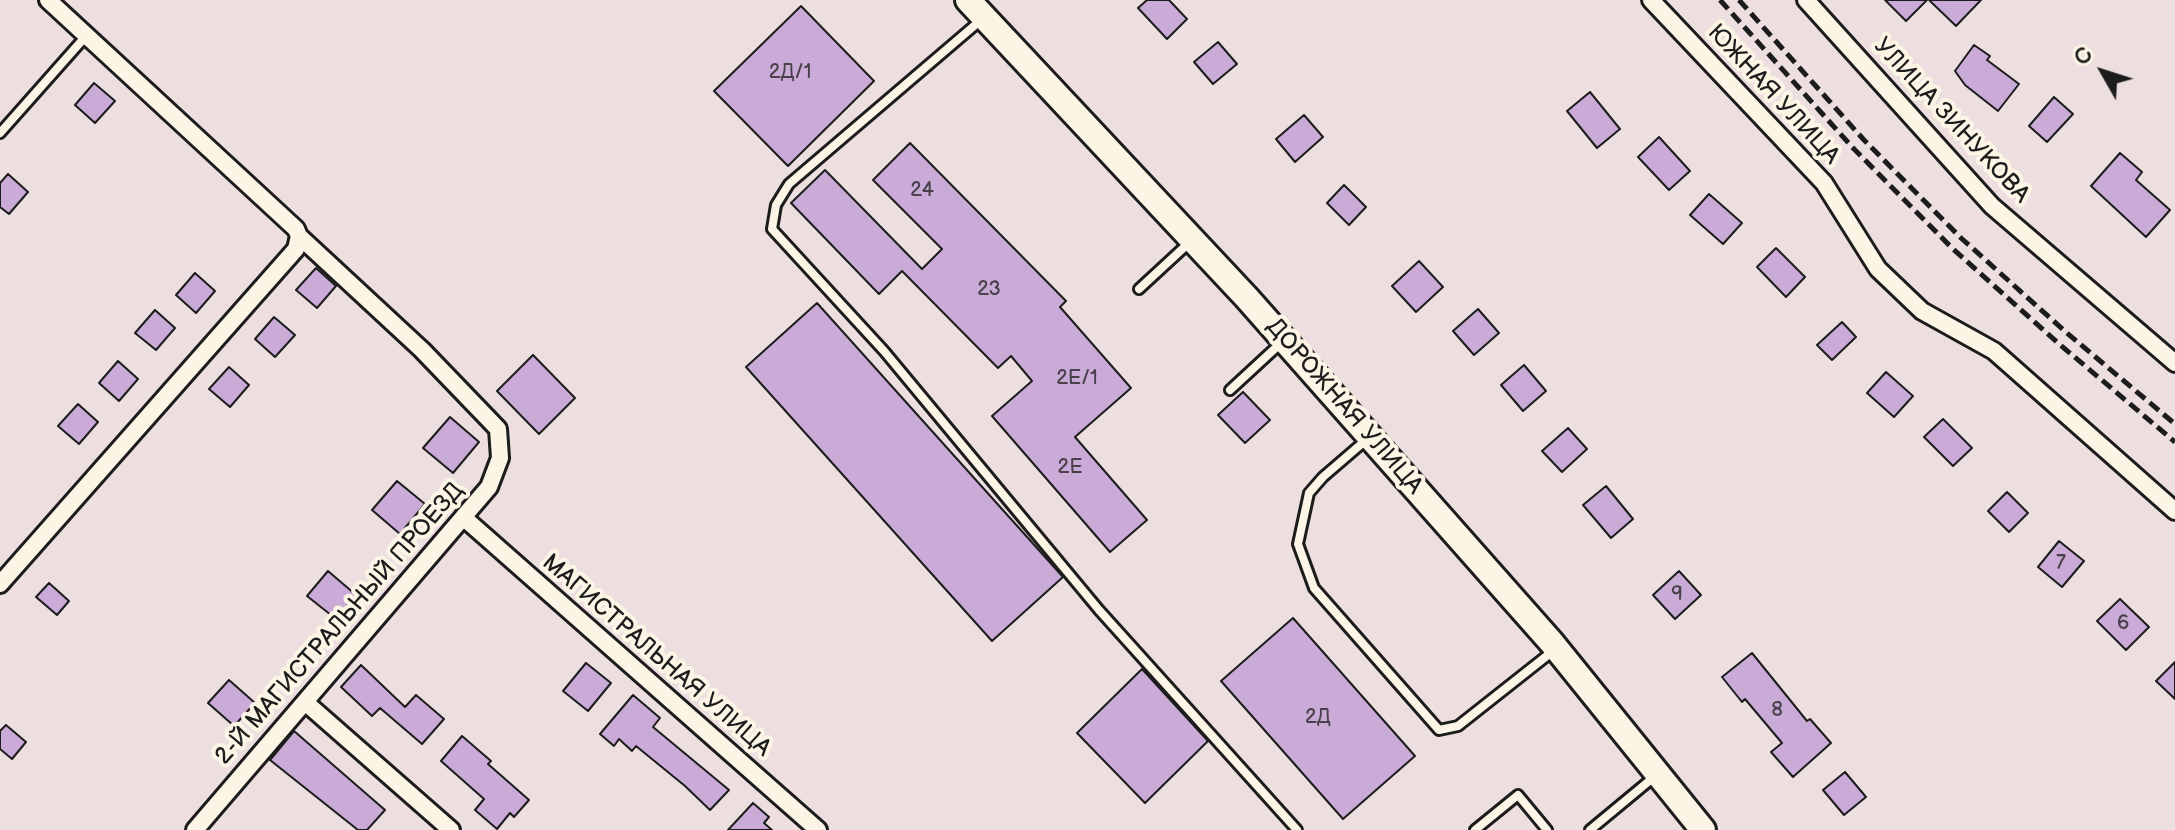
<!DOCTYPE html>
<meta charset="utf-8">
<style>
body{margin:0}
#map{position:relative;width:2175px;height:830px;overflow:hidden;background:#eddee0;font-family:"Balsamiq Sans",sans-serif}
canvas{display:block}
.north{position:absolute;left:2063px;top:32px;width:80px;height:80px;-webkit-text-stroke:6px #fcf5e5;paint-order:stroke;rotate:309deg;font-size:22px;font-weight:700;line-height:32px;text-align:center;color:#1c1c1c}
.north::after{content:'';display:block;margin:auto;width:28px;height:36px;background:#1c1c1c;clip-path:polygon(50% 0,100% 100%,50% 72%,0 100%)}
</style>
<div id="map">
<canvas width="2175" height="830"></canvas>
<div class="north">С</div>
</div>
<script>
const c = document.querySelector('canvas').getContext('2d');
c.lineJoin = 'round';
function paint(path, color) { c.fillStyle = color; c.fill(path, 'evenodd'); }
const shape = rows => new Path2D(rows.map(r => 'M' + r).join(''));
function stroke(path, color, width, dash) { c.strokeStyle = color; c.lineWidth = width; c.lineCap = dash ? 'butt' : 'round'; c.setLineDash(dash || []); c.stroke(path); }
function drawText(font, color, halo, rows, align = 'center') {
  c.font = font + ' "Balsamiq Sans",sans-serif'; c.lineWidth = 8; c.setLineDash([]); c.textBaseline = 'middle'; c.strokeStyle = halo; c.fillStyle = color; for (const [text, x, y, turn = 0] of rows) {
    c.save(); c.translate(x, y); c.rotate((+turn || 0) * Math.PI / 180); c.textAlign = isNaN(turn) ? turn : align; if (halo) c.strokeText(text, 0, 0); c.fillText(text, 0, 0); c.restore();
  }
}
const building = shape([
 [1147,0,1169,0,1187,19,1167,39,1138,8,1147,0],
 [1885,0,1927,0,1906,21,1885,0],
 [1929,0,1981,0,1956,26,1929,0],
 [801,6,874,81,788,166,714,91,801,6],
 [1218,42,1237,64,1213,84,1194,62,1218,42],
 [1974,45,1990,56,1987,60,2019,84,1998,111,1965,85,1955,71,1974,45],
 [94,83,115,101,95,123,75,105,94,83],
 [1590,92,1620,129,1597,148,1567,111,1590,92],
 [2054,97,2073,114,2047,142,2029,126,2054,97],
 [1304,115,1323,137,1295,162,1276,139,1304,115],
 [1659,137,1690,171,1669,190,1638,157,1659,137],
 [910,143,1066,301,1060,307,1131,388,1075,437,1147,520,1110,552,992,416,1032,381,1011,356,998,368,902,271,879,294,791,203,825,170,922,269,942,249,873,180,910,143],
 [2120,153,2142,172,2136,180,2170,210,2146,237,2091,186,2120,153],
 [8,174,28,192,9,214,0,207,0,183,8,174],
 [1344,185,1366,207,1349,225,1327,203,1344,185],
 [1709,194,1742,223,1723,244,1690,215,1709,194],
 [1776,248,1805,277,1786,297,1757,267,1776,248],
 [1419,261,1443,287,1416,312,1392,286,1419,261],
 [316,268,336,286,317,308,296,290,316,268],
 [195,273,215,291,196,313,176,295,195,273],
 [817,303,1063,577,992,641,746,367,817,303],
 [1478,309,1499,333,1474,355,1453,331,1478,309],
 [155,310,175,328,156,350,135,333,155,310],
 [274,317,295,335,275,357,255,339,274,317],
 [1842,322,1856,337,1832,360,1817,345,1842,322],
 [533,355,575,398,539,434,497,391,533,355],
 [118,361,138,379,119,401,99,383,118,361],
 [1524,365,1546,391,1523,411,1501,385,1524,365],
 [229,367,249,385,230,407,209,389,229,367],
 [1886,372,1913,396,1894,417,1867,393,1886,372],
 [1243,392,1270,420,1245,443,1218,415,1243,392],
 [78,404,98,422,79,444,58,426,78,404],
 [450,417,479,442,453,473,423,448,450,417],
 [1943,419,1972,448,1953,466,1924,437,1943,419],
 [1568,428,1587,449,1562,472,1542,451,1568,428],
 [397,481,425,504,400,534,372,510,397,481],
 [1606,486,1633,519,1611,538,1583,505,1606,486],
 [2007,492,2028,513,2009,532,1988,511,2007,492],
 [2059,541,2084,561,2062,587,2038,567,2059,541],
 [328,571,356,595,336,619,307,596,328,571],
 [1679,571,1701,595,1675,619,1653,595,1679,571],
 [49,583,69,601,57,615,36,597,49,583],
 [2120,599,2149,627,2126,650,2097,621,2120,599],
 [1293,618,1415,756,1343,819,1221,681,1293,618],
 [1752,653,1807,721,1810,719,1831,743,1793,777,1771,752,1782,743,1745,699,1742,702,1722,677,1752,653],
 [2175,662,2175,699,2156,681,2175,662],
 [586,663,611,683,588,711,563,691,586,663],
 [361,665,405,707,416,695,444,719,422,744,380,708,372,716,341,687,361,665],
 [1142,669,1208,741,1145,803,1077,733,1142,669],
 [229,680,255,703,234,726,208,703,229,680],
 [633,695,660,718,653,727,729,790,710,810,685,786,636,746,632,751,619,739,614,746,600,734,633,695],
 [6,725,26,742,12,759,0,749,0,731,6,725],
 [294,731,385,810,367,830,358,830,270,760,294,731],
 [462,736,491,761,488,764,529,800,514,817,510,813,497,829,475,810,484,799,441,761,462,736],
 [1845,772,1866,797,1844,815,1823,790,1845,772],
 [753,803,769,817,764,823,772,830,728,830,753,803]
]);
paint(building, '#caaad6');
stroke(building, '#1c1c1c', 2);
const service = shape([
 [981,20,789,184,776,205,772,229,884,351,1099,610,1297,830],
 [0,133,86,36],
 [1139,289,1191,241],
 [1230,390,1282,342],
 [1366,440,1323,477,1309,493,1298,544,1314,588,1439,730,1458,726,1553,651],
 [1475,830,1518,795,1547,830],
 [1590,830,1654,777]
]);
const minor = shape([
 [1651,0,1824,183,1878,269,1922,311,1994,351,2175,511],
 [1806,0,1992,206,2175,363],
 [463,517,818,830],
 [0,584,296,249,299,236,296,229,48,0],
 [305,702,451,830],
 [195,830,489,487,500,458,498,429,422,350,299,236]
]);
const primary = shape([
 [968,0,1247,298,1552,643,1703,830]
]);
stroke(service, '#1c1c1c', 14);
stroke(minor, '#1c1c1c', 22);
stroke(primary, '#1c1c1c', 30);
stroke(service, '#fcf5e5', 8);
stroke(minor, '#fcf5e5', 16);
stroke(primary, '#fcf5e5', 24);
stroke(shape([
 [1720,0,1854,149,1952,248,2058,343,2175,442],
 [1739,0,1864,140,1961,238,2067,333,2175,424]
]), '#1c1c1c', 5, [12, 6]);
drawText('20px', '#48404a', null, [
 ["2Д/1",790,73],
 ["24",922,191],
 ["23",989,290],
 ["2Е/1",1077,379],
 ["2Е",1070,468],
 ["7",2061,564],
 ["9",1677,595],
 ["6",2123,624],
 ["8",1777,711],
 ["2Д",1318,718]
]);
drawText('24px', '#1c1c1c', '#fcf5e5', [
 ["ЮЖНАЯ УЛИЦА",1773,95,47],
 ["УЛИЦА ЗИНУКОВА",1951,121,47],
 ["ДОРОЖНАЯ УЛИЦА",1344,407,49],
 ["2-Й МАГИСТРАЛЬНЫЙ ПРОЕЗД",340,624,-49],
 ["МАГИСТРАЛЬНАЯ УЛИЦА",656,656,41]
]);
</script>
